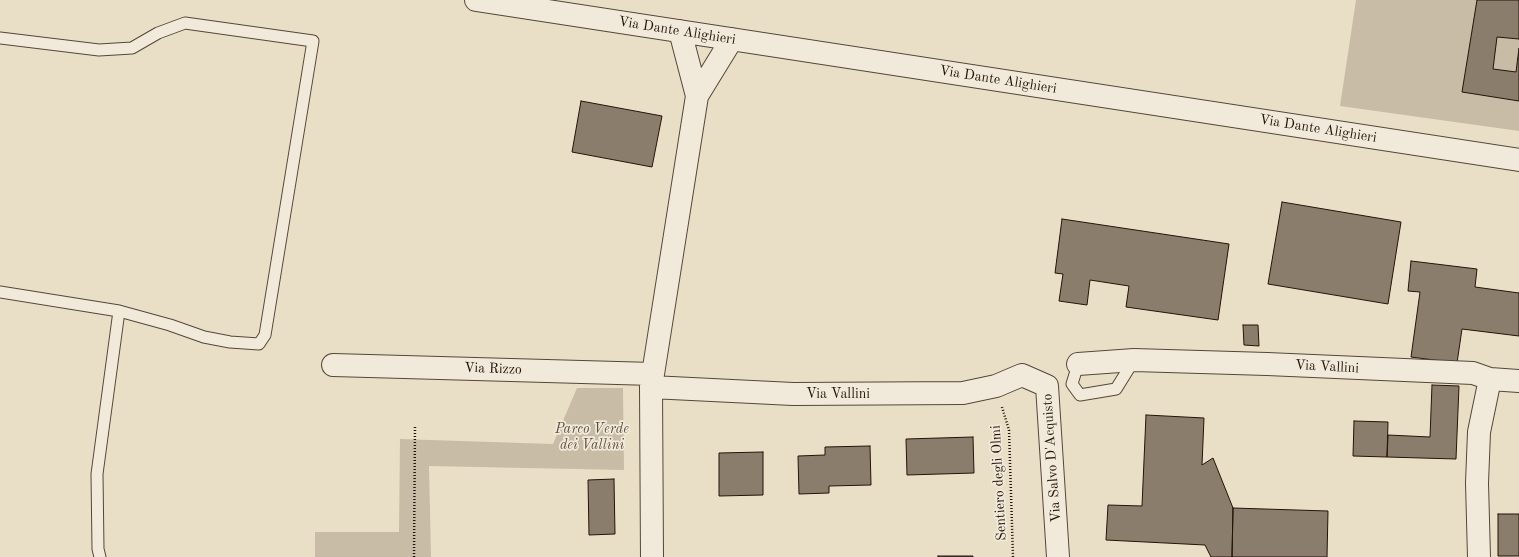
<!DOCTYPE html>
<style>
body{margin:0}
canvas{display:block;background:#e9dfc6}
</style>
<canvas width="1519" height="557"></canvas>
<script>
const c = document.querySelector('canvas').getContext('2d');
c.lineJoin = 'round';
function paint(path, color) { c.fillStyle = color; c.fill(path, 'evenodd'); }
const shape = rows => new Path2D(rows.map(r => 'M' + r).join(''));
function stroke(path, color, width, dash) { c.strokeStyle = color; c.lineWidth = width; c.lineCap = dash ? 'butt' : 'round'; c.setLineDash(dash || []); c.stroke(path); }
function drawText(font, color, halo, rows, align = 'center') {
  c.font = font + ' "Old Standard TT",serif'; c.lineWidth = 3.5; c.setLineDash([]); c.textBaseline = 'middle'; c.strokeStyle = halo; c.fillStyle = color; for (const [text, x, y, turn = 0] of rows) {
    c.save(); c.translate(x, y); c.rotate((+turn || 0) * Math.PI / 180); c.textAlign = isNaN(turn) ? turn : align; if (halo) c.strokeText(text, 0, 0); c.fillText(text, 0, 0); c.restore();
  }
}
paint(shape([
 [1356,0,1519,0,1519,131,1340,106],
 [577,388,623,388,624,470,429,466,431,557,315,557,315,532,399,532,400,439,553,444]
]), '#c8bca6');
const building = shape([
 [1477,0,1519,0,1519,39,1497,37,1493,69,1516,72,1519,48,1519,101,1462,92,1477,0],
 [581,101,662,116,652,167,572,152,581,101],
 [1282,202,1401,222,1388,304,1268,284,1282,202],
 [1062,219,1229,244,1218,320,1126,307,1129,286,1090,280,1087,305,1059,301,1063,274,1055,273,1062,219],
 [1411,261,1477,269,1475,287,1519,293,1519,336,1462,329,1457,363,1411,357,1420,292,1408,291,1411,261],
 [1243,325,1258,325,1259,346,1244,345,1243,325],
 [1432,385,1459,386,1456,459,1387,457,1388,435,1430,437,1432,385],
 [1146,415,1204,418,1202,465,1213,458,1233,508,1232,557,1211,557,1205,545,1106,540,1108,505,1142,506,1146,415],
 [1354,421,1388,422,1387,457,1353,456,1354,421],
 [973,437,974,473,907,475,906,439,973,437],
 [870,446,871,485,829,486,829,493,799,494,798,456,825,455,825,447,870,446],
 [763,452,763,495,719,496,719,453,763,452],
 [614,479,615,534,589,535,588,480,614,479],
 [1233,508,1328,511,1327,557,1232,557,1233,508],
 [1498,514,1519,514,1519,556,1498,556,1498,514],
 [938,556,973,556,973,557,938,557,938,556]
]);
paint(building, '#8b7d6b');
stroke(building, '#251308', 1);
const service = shape([
 [0,38,99,50,132,48,158,33,185,23,313,41,265,335,259,344,230,342,204,337,170,325,119,311],
 [0,292,119,311,97,474,98,549,100,557],
 [1078,364,1072,384,1080,395,1116,389,1134,360]
]);
const minor = shape([
 [476,0,1519,160],
 [680,31,697,96],
 [1078,364,1134,360,1267,364,1473,373,1490,379,1519,381],
 [333,365,653,374],
 [651,387,793,394,963,393,996,386,1022,375,1047,386,1058,557],
 [652,557,651,387,653,374,697,96,732,39],
 [1479,557,1477,483,1479,432,1490,379]
]);
stroke(service, '#564638', 13);
stroke(minor, '#564638', 24);
stroke(shape([
 [1002,407,1009,430,1013,557],
 [414,557,415,425]
]), '#251308', 2.5, [1, 2]);
stroke(service, '#f1eada', 11);
stroke(minor, '#f1eada', 22);
drawText('14px', '#251308', '#f1eada', [
 ["Via Dante Alighieri",677,31,9],
 ["Via Dante Alighieri",998,80,9],
 ["Via Dante Alighieri",1318,129,9],
 ["Via Vallini",1327,367,3],
 ["Via Rizzo",493,369,2],
 ["Via Vallini",838,394],
 ["Via Salvo D'Acquisto",1052,458,-94],
 ["Sentiero degli Olmi",999,483,-93]
]);
drawText('italic 14px', '#5e4e3f', '#f1eada', [
 ["Parco Verde",592,429],
 ["dei Vallini",592,445]
]);
</script>
